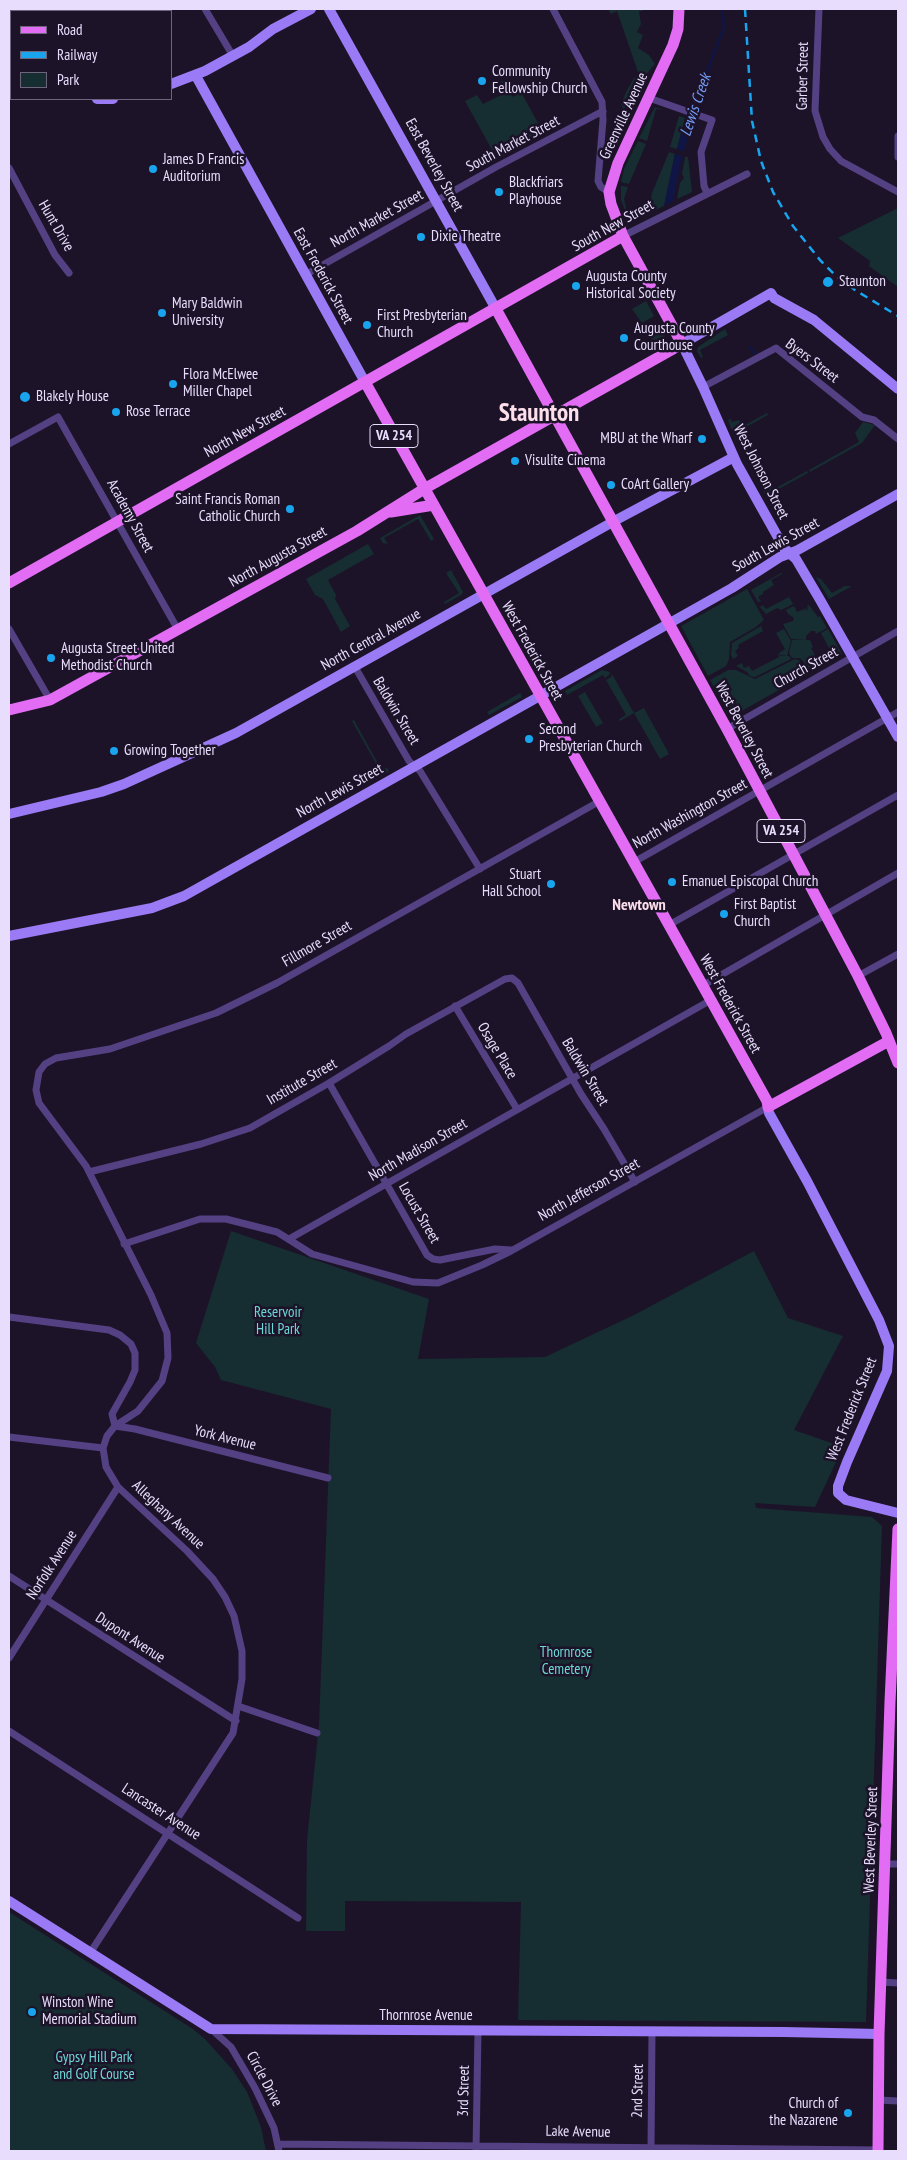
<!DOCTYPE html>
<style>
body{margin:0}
#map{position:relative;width:907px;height:2160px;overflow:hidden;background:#1c1329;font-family:"PT Sans Narrow",sans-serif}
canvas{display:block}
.frame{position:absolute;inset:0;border:10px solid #e8ddfc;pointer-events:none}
.legend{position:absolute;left:10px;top:10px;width:162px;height:90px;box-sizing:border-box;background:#1c1329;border:1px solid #6e647d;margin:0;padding:6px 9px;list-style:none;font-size:15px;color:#e8ddfc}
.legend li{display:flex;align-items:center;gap:10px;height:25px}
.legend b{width:25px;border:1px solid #6e647d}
</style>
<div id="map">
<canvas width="907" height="2160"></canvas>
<div class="frame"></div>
<ul class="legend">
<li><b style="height:6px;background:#e26df4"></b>Road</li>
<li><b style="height:6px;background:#18a5ee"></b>Railway</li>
<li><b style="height:14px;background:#162d32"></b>Park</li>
</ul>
</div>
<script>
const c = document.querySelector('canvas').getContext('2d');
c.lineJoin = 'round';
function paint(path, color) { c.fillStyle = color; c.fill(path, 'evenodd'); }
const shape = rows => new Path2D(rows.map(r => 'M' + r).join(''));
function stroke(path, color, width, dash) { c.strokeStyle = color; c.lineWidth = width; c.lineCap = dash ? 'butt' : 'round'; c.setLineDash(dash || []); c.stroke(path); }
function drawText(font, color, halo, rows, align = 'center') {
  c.font = font + ' "PT Sans Narrow",sans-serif'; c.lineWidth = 5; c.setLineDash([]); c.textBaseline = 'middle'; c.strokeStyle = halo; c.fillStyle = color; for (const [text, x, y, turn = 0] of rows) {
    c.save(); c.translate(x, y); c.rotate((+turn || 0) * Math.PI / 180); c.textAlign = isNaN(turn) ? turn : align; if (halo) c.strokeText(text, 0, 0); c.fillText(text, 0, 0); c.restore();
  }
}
paint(shape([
 [608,9,642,9,643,11,639,11,641,24,637,32,643,35,638,48,649,55,655,64,634,88,624,110,621,104,627,90,634,78,639,75,617,11,611,14],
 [503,81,513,97,521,92,544,134,497,159,465,101,477,95,483,104,501,95,496,84],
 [655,107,663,110,656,109,647,141,639,138],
 [679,116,685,118,677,149,670,147],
 [638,141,646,144,643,151,629,184,621,182,624,169],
 [669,152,675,154,664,206,630,223,621,200,621,186,628,187,624,199,628,216,642,214,652,209,650,204,652,193],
 [685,157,688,157,692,192,677,199,680,183,684,178,682,174],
 [898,208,898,287,869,266,870,261,838,238],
 [646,301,654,316,642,323,632,309],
 [656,325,659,325,666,340,656,346,646,331],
 [725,329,728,335,700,350,703,357,701,358,697,351,698,347],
 [767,413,768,415,737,432,736,430,732,431,728,420,731,419,732,422,739,420,743,426],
 [863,422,875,425,862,443,810,472,809,470,859,442,855,433],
 [807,471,808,473,766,496,762,488,771,484,774,489],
 [420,515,434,539,431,541,418,519,384,538,388,544,383,543,380,538],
 [368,544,374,554,328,580,336,595,335,599,350,626,341,632,323,599,315,595,306,579],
 [451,570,463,592,461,595,445,604,444,602,459,593,446,573],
 [781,573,782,574,771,580,774,585,763,592,763,594,758,597,761,601,758,602,751,590],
 [816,577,821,579,832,593,845,586,852,586,829,599],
 [747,589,764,620,756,627,730,642,729,659,726,666,708,676,681,626],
 [789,597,793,604,781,610,777,608,766,614,760,607,763,605,766,609],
 [809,605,818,617,820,616,827,628,816,634,815,631,811,631,806,636,806,640,791,639,783,624,793,621,794,618,788,614,786,610,794,606,797,612,807,608,805,611,808,609,807,606],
 [412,621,357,654,354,654,349,644,352,642,358,651],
 [761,626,763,631,738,645,739,648,735,651,738,656,733,659,731,655,732,643],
 [784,629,791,641,787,656,781,655,779,653,785,649,776,633],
 [828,629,842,654,827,663,824,658,832,654,821,633],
 [792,640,810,640,813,647,811,648,818,661,823,659,825,663,811,671,800,658,792,658,789,653],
 [778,653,781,656,789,656,791,659,755,677,750,676,747,672,736,666,742,663,744,668,749,666,752,671,779,657],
 [795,659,800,661,807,674,731,717,710,680,728,670,736,670,755,679],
 [602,670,610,672,609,675,605,678,603,675,567,695,565,691],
 [612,674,634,713,644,708,669,754,660,759,634,713,620,721,619,719,626,715,606,680,611,677],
 [585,692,603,723,596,727,578,696],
 [520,693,522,697,489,715,487,712],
 [354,720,381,769,387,768,389,771,377,778,376,775,379,769,352,721],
 [231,1231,429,1299,418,1359,545,1357,634,1315,754,1251,788,1318,843,1336,794,1430,843,1447,815,1507,755,1503,756,1508,872,1517,882,1526,866,2022,518,2020,521,1902,345,1901,345,1931,306,1931,307,1840,319,1725,331,1409,221,1380,215,1367,196,1343],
 [9,1912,193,2029,205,2039,232,2069,247,2092,261,2127,266,2151,9,2151]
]), '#162d32');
paint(shape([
 [685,118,693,120,684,151,677,149],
 [675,154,682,156,673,201,664,206]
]), '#0f1645');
stroke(shape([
 [688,122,724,27,722,9],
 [750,347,754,353]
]), '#0f1645', 2.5);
stroke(shape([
 [91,9,93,11],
 [205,9,233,56],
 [553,9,602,102,603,120,598,181,601,187,609,192],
 [819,9,815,111,823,137,830,149,841,161,898,192],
 [649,98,712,120,701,152,704,186,707,193],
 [898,136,898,157],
 [9,168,55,255,69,273],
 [623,236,747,174],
 [305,275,496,167,603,111],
 [703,387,776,348,862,417,874,420,898,439],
 [9,444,58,417,177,628],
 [9,629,50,700],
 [355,667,409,761,420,771,480,869],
 [727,729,898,631],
 [634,862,898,712],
 [669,925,898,795],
 [858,976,898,954],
 [702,986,898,873],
 [455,1006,517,1109],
 [329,1083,427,1255,433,1259,440,1260,495,1249,511,1250],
 [89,1172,201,1144,250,1128,329,1083,389,1046,406,1034,505,979,512,978,518,983,581,1094,604,1129,635,1182],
 [289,1239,711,1000],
 [124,1244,200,1219,226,1219,277,1232,312,1254,413,1282,438,1283,482,1265,511,1251,768,1107],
 [9,1317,109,1330,120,1335,131,1344,135,1353,135,1370,130,1382,112,1414,115,1426,135,1429,328,1478],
 [9,1437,103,1448],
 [9,1576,236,1721],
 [9,1658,118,1487],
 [238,1706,317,1733],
 [9,1731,298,1918],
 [885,1864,898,1864],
 [90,1953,233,1733,242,1679,242,1651,234,1616,225,1597,213,1579,187,1551,118,1487,106,1467,103,1448,107,1436,115,1426,138,1411,162,1381,168,1358,167,1333,151,1295,86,1166,39,1103,36,1090,39,1072,45,1064,56,1058,110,1049,216,1013,277,983,600,801],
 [881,1982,898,1983],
 [211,2029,231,2047,255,2088,274,2128,279,2151],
 [878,2100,898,2101],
 [279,2144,878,2150],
 [476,2151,478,2031],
 [651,2151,652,2031]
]), '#544184', 7);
stroke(shape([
 [329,9,496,309],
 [9,48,11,50],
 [196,76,365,382],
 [171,84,205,71,249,47,273,29,311,9],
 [97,99,113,99],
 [898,389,814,320,774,298,771,293,682,344,703,387,737,464,784,548,796,559,819,598,898,737],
 [9,814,101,792,124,784,236,733,618,519,734,457],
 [9,936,152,908,184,896,732,588,780,557,796,551,898,494],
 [768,1107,769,1113,807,1181,879,1320,889,1346,887,1371,847,1462,838,1486,838,1493,846,1500,898,1513],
 [9,1901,211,2029,784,2032,879,2034]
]), '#9b7bf5', 10);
stroke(shape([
 [496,309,727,729,858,976,886,1033,898,1063],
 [365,382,669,925,767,1101,768,1107,889,1041],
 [391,512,434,505],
 [9,583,623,236],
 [9,710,50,700,357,531,424,489,682,344,623,236,611,204,609,192,618,163,673,45,678,29,679,9],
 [878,2151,879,2034,890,1702,898,1529]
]), '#e26df4', 11);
stroke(shape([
 [745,9,752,121,761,161,773,192,793,226,820,260,836,276,855,290,898,316]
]), '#18a5ee', 2.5, [8, 6]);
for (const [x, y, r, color] of [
 [482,81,5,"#18a5ee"],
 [153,169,5,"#18a5ee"],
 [499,192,5,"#18a5ee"],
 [421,237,5,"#18a5ee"],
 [828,282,6,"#18a5ee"],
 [576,286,5,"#18a5ee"],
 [162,313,5,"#18a5ee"],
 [367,325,5,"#18a5ee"],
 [624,338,5,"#18a5ee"],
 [173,384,5,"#18a5ee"],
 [25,397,6,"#18a5ee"],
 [116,412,5,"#18a5ee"],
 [702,439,5,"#18a5ee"],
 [515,461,5,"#18a5ee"],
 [611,485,5,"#18a5ee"],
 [290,509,5,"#18a5ee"],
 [51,658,5,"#18a5ee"],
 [529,739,5,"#18a5ee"],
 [114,751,5,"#18a5ee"],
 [672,882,5,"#18a5ee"],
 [551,884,5,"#18a5ee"],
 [724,914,5,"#18a5ee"],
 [32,2012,5,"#18a5ee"],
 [848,2113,5,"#18a5ee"]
]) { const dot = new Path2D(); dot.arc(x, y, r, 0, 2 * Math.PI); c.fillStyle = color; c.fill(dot); stroke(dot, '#1c1329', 2); }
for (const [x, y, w] of [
 [394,436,48],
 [781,831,48]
]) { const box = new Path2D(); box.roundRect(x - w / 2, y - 11.5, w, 23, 4); c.fillStyle = '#1c1329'; c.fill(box); stroke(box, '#e8ddfc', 1); }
drawText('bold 14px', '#e8ddfc', null, [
 ["VA 254",394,436],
 ["VA 254",781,831]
]);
drawText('15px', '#e8ddfc', '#1c1329', [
 ["Community",492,72],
 ["Fellowship Church",492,89],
 ["James D Francis",163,160],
 ["Auditorium",163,177],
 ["Blackfriars",509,183],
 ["Playhouse",509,200],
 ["Dixie Theatre",431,237],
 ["Augusta County",586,277],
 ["Historical Society",586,294],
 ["Staunton",839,282],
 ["Mary Baldwin",172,304],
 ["University",172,321],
 ["First Presbyterian",377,316],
 ["Church",377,333],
 ["Augusta County",634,329],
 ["Courthouse",634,346],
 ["Flora McElwee",183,375],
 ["Miller Chapel",183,392],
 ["Blakely House",36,397],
 ["Rose Terrace",126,412],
 ["MBU at the Wharf",692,439,"right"],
 ["Visulite Cinema",525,461],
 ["CoArt Gallery",621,485],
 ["Saint Francis Roman",280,500,"right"],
 ["Catholic Church",280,517,"right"],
 ["Augusta Street United",61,649],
 ["Methodist Church",61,666],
 ["Second",539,730],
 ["Presbyterian Church",539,747],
 ["Growing Together",124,751],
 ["Stuart",541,875,"right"],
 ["Hall School",541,892,"right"],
 ["Emanuel Episcopal Church",682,882],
 ["First Baptist",734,905],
 ["Church",734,922],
 ["Winston Wine",42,2003],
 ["Memorial Stadium",42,2020],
 ["Church of",838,2104,"right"],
 ["the Nazarene",838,2121,"right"]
], 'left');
drawText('15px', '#e8ddfc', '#1c1329', [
 ["Garber Street",803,76,-89],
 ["Greenville Avenue",624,116,-65],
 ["South Market Street",513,144,-28],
 ["East Beverley Street",434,165,61],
 ["North Market Street",377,219,-29],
 ["Hunt Drive",56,226,60],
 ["South New Street",613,226,-29],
 ["East Frederick Street",323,276,61],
 ["Byers Street",812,361,37],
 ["North New Street",245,432,-29],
 ["West Johnson Street",761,472,63],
 ["Academy Street",130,516,61],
 ["South Lewis Street",776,545,-29],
 ["North Augusta Street",278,557,-29],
 ["North Central Avenue",371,640,-29],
 ["West Frederick Street",532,651,61],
 ["Church Street",806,668,-29],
 ["Baldwin Street",396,711,59],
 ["West Beverley Street",744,730,62],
 ["North Lewis Street",340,791,-29],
 ["North Washington Street",690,814,-29],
 ["Fillmore Street",317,944,-30],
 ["West Frederick Street",730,1004,61],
 ["Osage Place",497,1051,59],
 ["Baldwin Street",585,1072,59],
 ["Institute Street",302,1082,-30],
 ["North Madison Street",418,1150,-30],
 ["North Jefferson Street",589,1190,-29],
 ["Locust Street",419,1213,60],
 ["West Frederick Street",852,1409,-68],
 ["York Avenue",225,1438,14],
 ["Alleghany Avenue",168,1515,43],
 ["Norfolk Avenue",52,1565,-57],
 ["Dupont Avenue",130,1638,33],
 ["Lancaster Avenue",161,1812,33],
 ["West Beverley Street",871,1840,-88],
 ["Thornrose Avenue",426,2016],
 ["Circle Drive",264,2079,62],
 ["3rd Street",464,2091,-89],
 ["2nd Street",638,2091,-89],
 ["Lake Avenue",578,2132,1]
]);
drawText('15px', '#6dd8d7', '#1c1329', [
 ["Reservoir",278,1313],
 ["Hill Park",278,1330],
 ["Thornrose",566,1653],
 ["Cemetery",566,1670],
 ["Gypsy Hill Park",94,2058],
 ["and Golf Course",94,2075]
]);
drawText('italic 16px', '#739af4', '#1c1329', [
 ["Lewis Creek",696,105,-71]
]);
drawText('bold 16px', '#fddfeb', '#1c1329', [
 ["Newtown",639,905]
]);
drawText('bold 25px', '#fddfeb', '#1c1329', [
 ["Staunton",539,414]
]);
</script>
